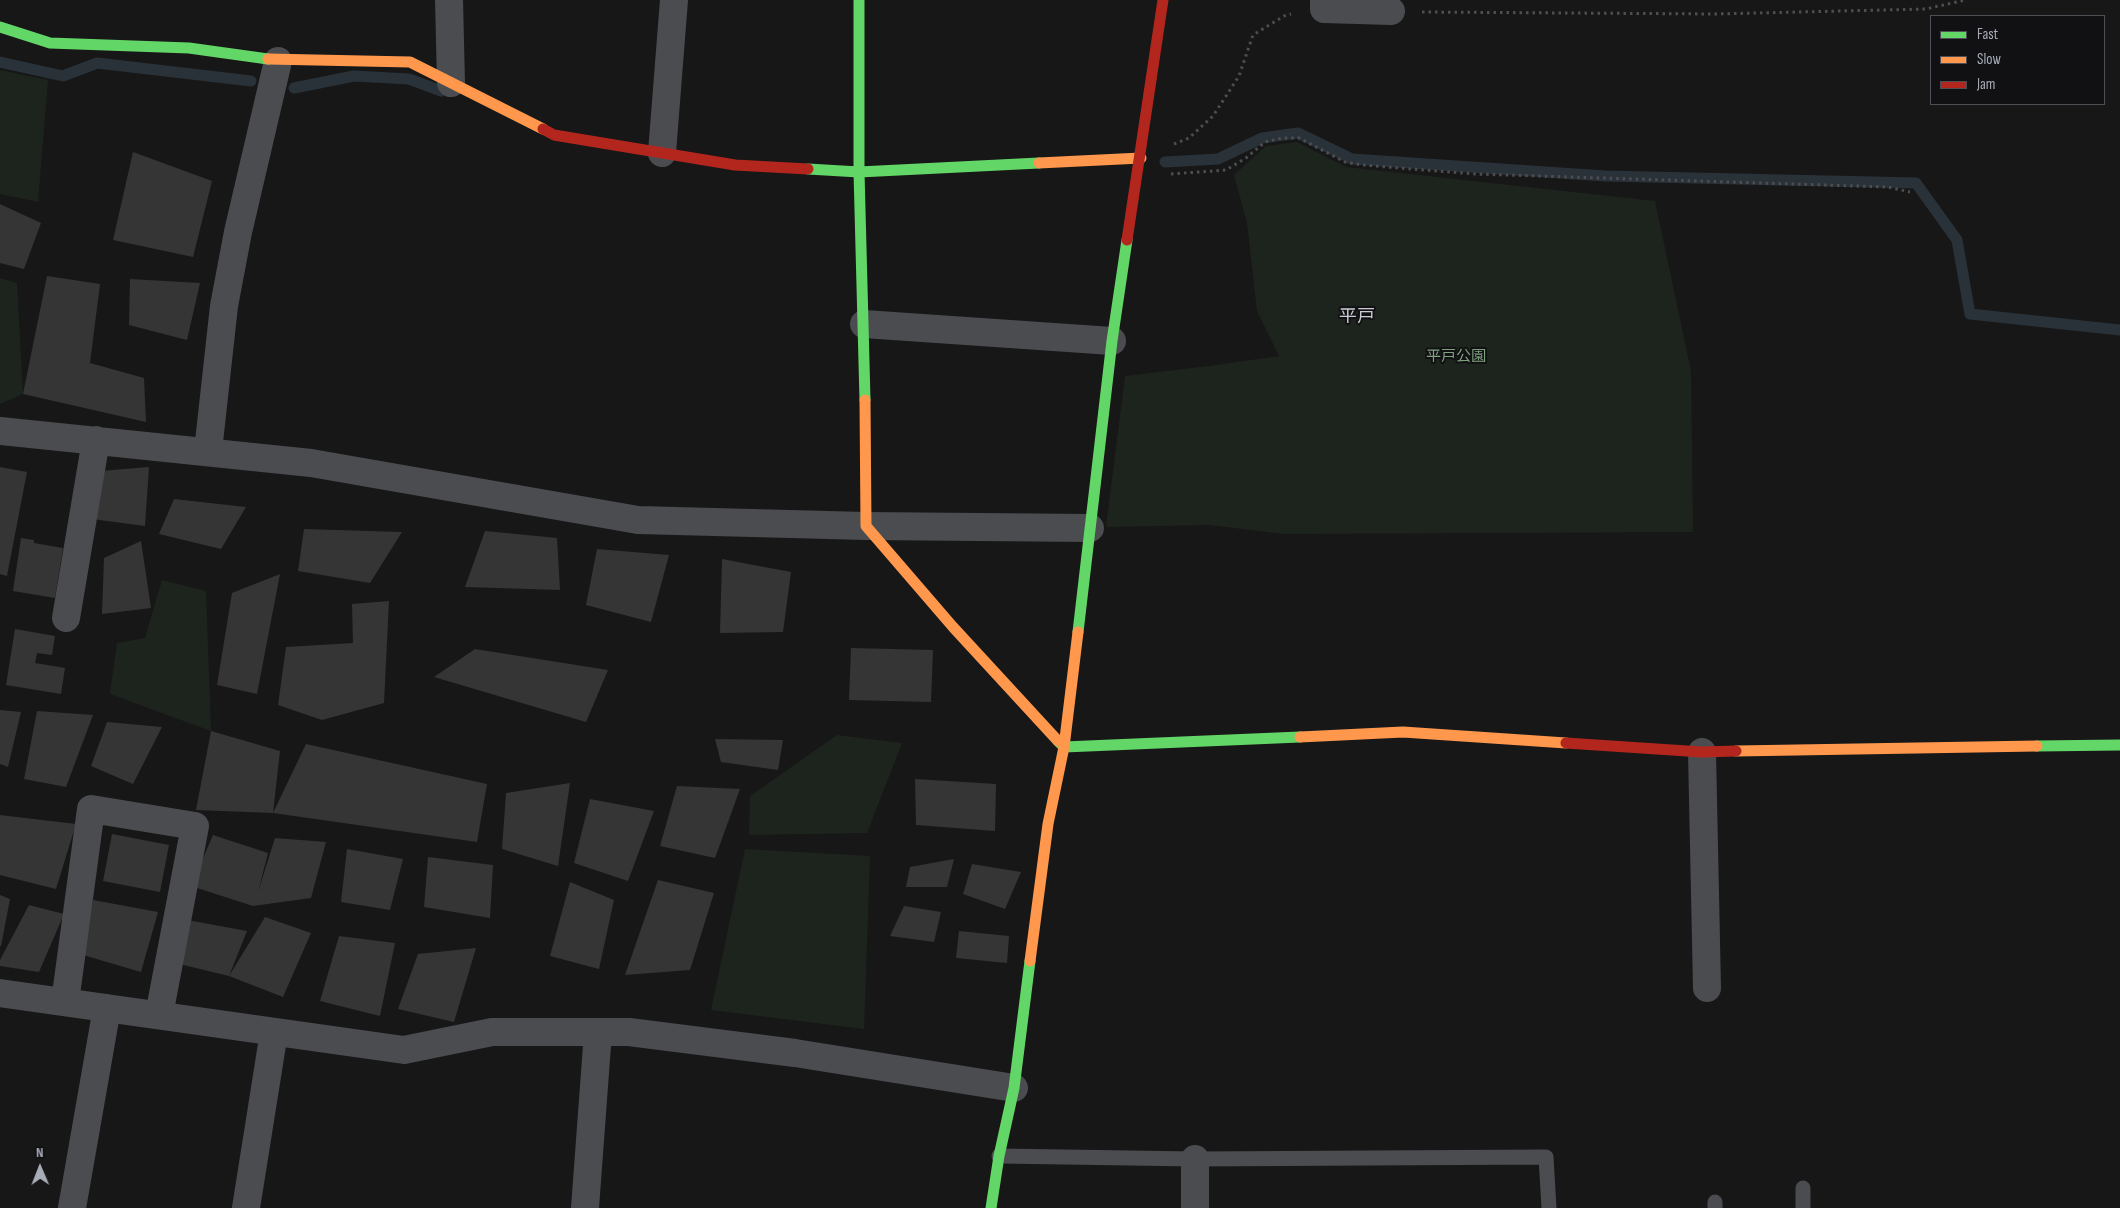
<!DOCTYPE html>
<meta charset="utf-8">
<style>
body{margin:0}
#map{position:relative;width:2120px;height:1208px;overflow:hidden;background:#171717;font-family:"Sofia Sans Condensed",sans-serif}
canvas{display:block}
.legend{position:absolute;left:1930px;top:15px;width:175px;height:90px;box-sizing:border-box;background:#111113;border:1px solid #4d4f55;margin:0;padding:6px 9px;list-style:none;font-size:15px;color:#a8adb8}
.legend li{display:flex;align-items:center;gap:10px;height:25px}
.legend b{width:25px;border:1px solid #4d4f55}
.north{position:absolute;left:15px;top:1143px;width:50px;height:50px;-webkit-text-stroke:4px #111113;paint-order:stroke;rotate:359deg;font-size:14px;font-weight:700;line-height:20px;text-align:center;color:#a8adb8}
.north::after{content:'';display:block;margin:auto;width:18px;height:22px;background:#a8adb8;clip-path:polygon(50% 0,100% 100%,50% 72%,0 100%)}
</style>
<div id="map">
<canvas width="2120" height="1208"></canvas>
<ul class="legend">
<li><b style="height:6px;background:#63d668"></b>Fast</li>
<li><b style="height:6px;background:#ff974d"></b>Slow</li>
<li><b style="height:6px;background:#b3261e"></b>Jam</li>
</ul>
<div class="north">N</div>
</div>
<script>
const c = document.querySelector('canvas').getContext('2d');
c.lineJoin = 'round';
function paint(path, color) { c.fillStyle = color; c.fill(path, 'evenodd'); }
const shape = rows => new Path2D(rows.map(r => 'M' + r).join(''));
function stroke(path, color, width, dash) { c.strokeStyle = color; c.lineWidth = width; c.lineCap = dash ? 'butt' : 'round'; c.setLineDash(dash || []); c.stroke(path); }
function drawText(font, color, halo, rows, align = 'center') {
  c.font = font + ' "Sofia Sans Condensed","Noto Sans JP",sans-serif'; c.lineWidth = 4; c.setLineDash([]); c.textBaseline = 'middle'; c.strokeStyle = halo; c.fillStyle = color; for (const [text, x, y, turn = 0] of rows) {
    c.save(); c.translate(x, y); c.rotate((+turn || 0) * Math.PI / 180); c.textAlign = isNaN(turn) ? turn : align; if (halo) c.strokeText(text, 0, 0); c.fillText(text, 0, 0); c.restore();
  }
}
paint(shape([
 [0,70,48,80,38,202,0,194],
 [1297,142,1346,167,1655,201,1691,371,1693,532,1284,534,1209,525,1106,527,1125,376,1209,366,1279,356,1257,311,1247,223,1234,175,1266,146],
 [0,278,17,283,23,394,0,404],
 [162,580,206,591,211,731,110,694,117,643,145,638],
 [837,735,902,743,867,833,749,835,750,796],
 [745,849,870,856,864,1029,711,1010]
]), '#1d241e');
stroke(shape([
 [0,62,63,76,97,63,251,81],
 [294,88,354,76,409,79,441,91],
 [1165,162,1218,159,1262,138,1298,133,1352,159,1605,176,1916,183,1957,240,1970,314,2120,330]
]), '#2a3239', 11);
paint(shape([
 [133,152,212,181,193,257,113,240],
 [0,204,41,223,24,269,0,263],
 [47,276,100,284,90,363,144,378,146,422,23,394],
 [130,279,200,283,187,340,129,325],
 [0,467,27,472,7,576,0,574],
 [149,467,145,526,92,519,100,471],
 [174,499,246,507,221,549,159,534],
 [304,529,402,532,370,583,298,571],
 [485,531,557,538,560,590,465,587],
 [21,538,34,540,34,543,63,548,55,598,13,591],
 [141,541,151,608,102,614,104,558],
 [597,549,669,555,651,622,586,605],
 [722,559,791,572,783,632,720,633],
 [280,574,257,694,217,685,232,593],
 [389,601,384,703,322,720,278,705,286,647,353,643,352,604],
 [15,629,55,636,52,655,37,653,35,663,65,668,61,694,6,685],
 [851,648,933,650,931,702,849,700],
 [475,649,608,670,586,722,434,677],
 [0,710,21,712,8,767,0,764],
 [37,711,93,715,66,787,24,779],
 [107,722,162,727,133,784,91,766],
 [211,731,280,751,273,813,196,810],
 [715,739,783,740,778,770,721,762],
 [306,744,487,784,477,842,273,813],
 [915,779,996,784,995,831,916,825],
 [570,783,558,866,502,849,506,793],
 [677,786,740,789,715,858,660,846],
 [590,799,654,811,628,881,574,863],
 [0,815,76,824,56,889,0,875],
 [112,834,169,845,160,892,103,881],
 [213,835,268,853,258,892,275,838,326,842,311,898,253,906,191,886],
 [347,849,403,859,390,910,341,902],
 [428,857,493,865,490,918,424,907],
 [954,859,947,887,906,887,910,867],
 [972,864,1021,872,1005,909,963,894],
 [658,880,714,893,690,970,625,975],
 [570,882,614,900,599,969,550,956],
 [0,895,10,899,1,946,0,946],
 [93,900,158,912,141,972,83,955],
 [29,905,64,914,39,972,0,966,0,960],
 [904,906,941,912,934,942,890,936],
 [265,917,311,933,283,997,229,976],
 [182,919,247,931,229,976,171,962],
 [959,931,1009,936,1007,963,956,958],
 [339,936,395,943,380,1016,320,1001],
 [476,948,454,1022,398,1009,418,954]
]), '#353536');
stroke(shape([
 [1422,12,1715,14,1926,9,1965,0],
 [1174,144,1189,138,1213,116,1239,76,1253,35,1284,16,1291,14],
 [1171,174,1226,170,1246,158,1265,142,1282,138,1299,138,1345,162,1362,165,1475,174,1888,187,1910,192]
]), '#4d4e52', 3, [2.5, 4]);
stroke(shape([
 [999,1156,1195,1159,1546,1157,1549,1208],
 [1803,1188,1803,1208],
 [1715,1202,1715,1208]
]), '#4b4c50', 15);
stroke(shape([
 [449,0,451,83],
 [1324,0,1324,9,1391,11],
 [662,153,674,0],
 [864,324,1112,341],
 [0,431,311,463,638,520,866,526,1090,528],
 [208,451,224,306,238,232,278,61],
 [66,618,96,440],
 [1702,752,1707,988],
 [0,993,404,1050,492,1032,629,1032,795,1053,1014,1088],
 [65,1002,91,809,195,826,159,1015],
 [72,1208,107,1008],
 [246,1208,274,1032],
 [585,1208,598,1032],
 [1195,1208,1195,1159]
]), '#4b4c50', 28);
stroke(shape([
 [859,0,859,172,865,400],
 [0,27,50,43,189,48,268,59],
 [808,169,859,172,1039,163],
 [1078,632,1112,341,1127,240],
 [1058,741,1064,747,1300,737],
 [2037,746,2120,745],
 [991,1208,999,1156,1014,1088,1030,961]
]), '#63d668', 11);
stroke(shape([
 [268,59,410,62,543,129],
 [1039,163,1141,158],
 [865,400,866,526,953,627,1058,741],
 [1300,737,1403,732,1566,743],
 [1736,751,2037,746],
 [1030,961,1048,824,1064,747,1078,632]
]), '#ff974d', 11);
stroke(shape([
 [543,129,554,135,735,165,808,169],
 [1127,240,1163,0],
 [1566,743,1702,752,1736,751]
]), '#b3261e', 11);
drawText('15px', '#7fa381', '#111113', [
 ["平戸公園",1456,357]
]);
drawText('18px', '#c9ccd4', '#111113', [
 ["平戸",1357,317]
]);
</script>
